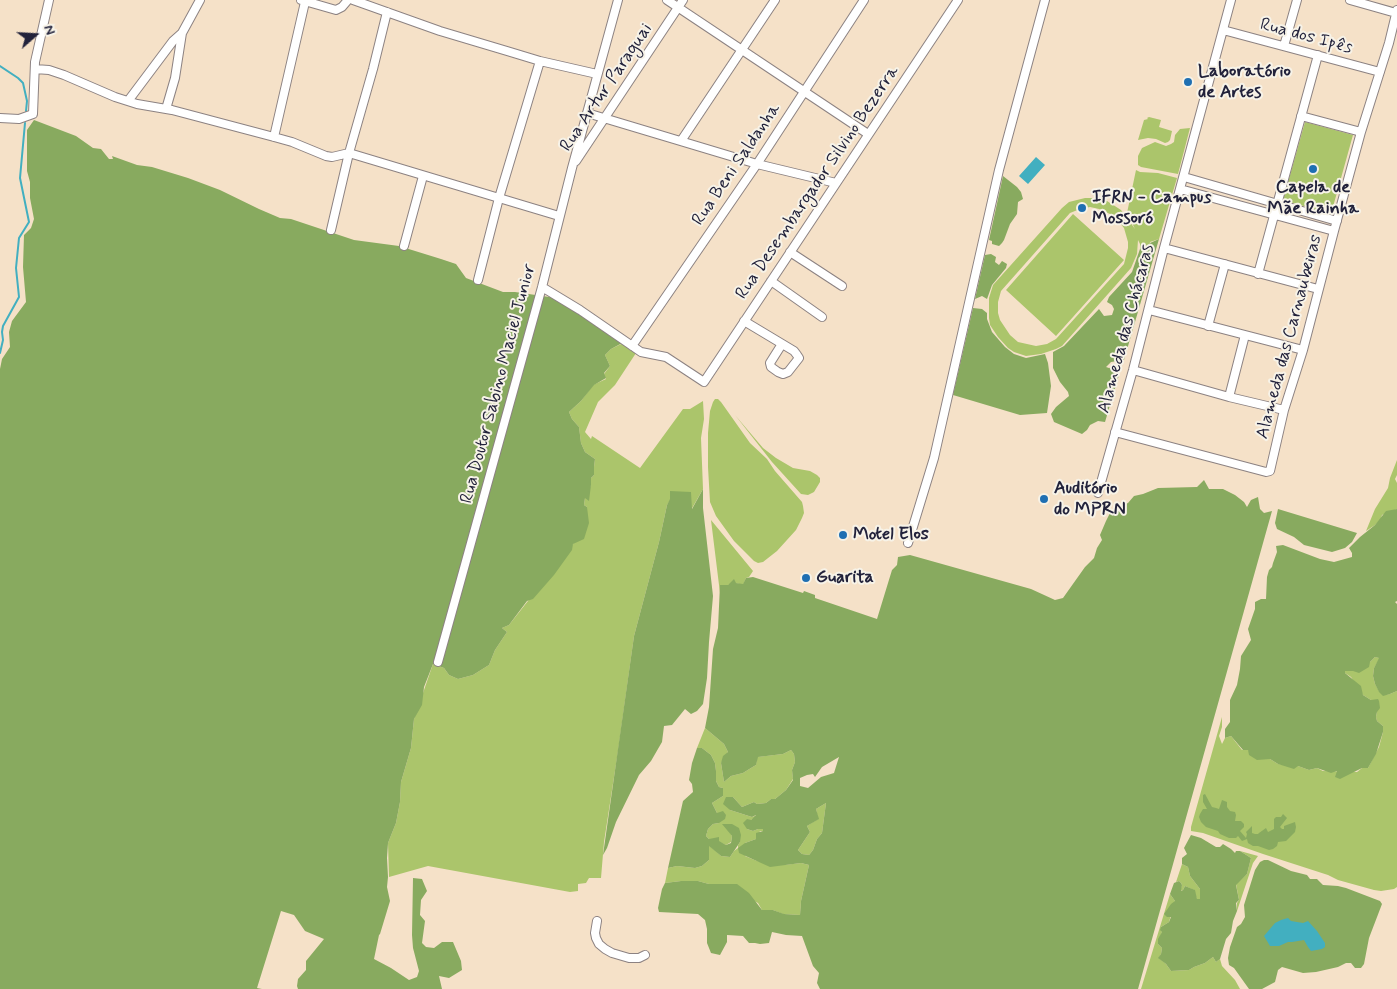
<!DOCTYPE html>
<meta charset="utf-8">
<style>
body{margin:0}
#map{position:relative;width:1397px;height:989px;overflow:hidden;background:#f5e1c8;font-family:Mynerve,sans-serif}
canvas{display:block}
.north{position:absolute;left:10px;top:10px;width:50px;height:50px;-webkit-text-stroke:4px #f7f3e8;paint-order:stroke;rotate:71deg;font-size:14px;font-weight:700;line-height:20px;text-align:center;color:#22223b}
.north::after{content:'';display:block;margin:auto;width:18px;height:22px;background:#22223b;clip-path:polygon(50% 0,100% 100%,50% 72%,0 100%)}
</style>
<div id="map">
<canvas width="1397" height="989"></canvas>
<div class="north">N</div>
</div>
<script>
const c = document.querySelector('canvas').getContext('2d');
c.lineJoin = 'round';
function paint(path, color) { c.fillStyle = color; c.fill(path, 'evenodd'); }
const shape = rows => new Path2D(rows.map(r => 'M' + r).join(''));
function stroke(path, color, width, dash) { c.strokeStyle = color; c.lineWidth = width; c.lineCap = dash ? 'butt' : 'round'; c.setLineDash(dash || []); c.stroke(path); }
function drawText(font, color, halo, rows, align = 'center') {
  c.font = font + ' Mynerve,sans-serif'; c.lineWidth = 4; c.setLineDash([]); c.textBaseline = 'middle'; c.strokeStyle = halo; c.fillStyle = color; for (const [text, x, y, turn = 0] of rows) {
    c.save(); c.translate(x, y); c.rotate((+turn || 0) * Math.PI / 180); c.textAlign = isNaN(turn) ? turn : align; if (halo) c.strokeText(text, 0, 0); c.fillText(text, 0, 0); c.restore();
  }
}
paint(shape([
 [1149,117,1161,120,1159,127,1172,131,1170,140,1168,142,1165,143,1156,139,1148,138,1138,140,1144,120,1148,119,1147,118],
 [1305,122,1353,135,1331,214,1283,200],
 [1190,128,1178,174,1141,167,1138,165,1138,156,1142,148,1155,142,1166,146,1171,144,1174,142,1175,135,1180,129],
 [1136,170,1140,172,1158,173,1177,178,1159,239,1150,242,1149,247,1145,249,1140,249,1140,244,1138,240,1137,254,1131,268,1062,346,1056,349,1041,354,1026,356,1014,352,1008,348,998,337,990,325,989,318,989,298,993,285,1062,208,1069,202,1085,198,1098,198,1107,201,1121,210,1135,229,1127,213],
 [1090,207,1099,209,1110,214,1115,217,1124,228,1128,242,1128,248,1124,264,1056,339,1047,344,1036,346,1018,342,1010,335,1000,320,998,313,998,302,1001,291,1070,213,1080,209],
 [1073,214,1124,260,1056,336,1006,290],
 [623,343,636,353,615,385,598,402,585,432,591,439,592,436,640,468,683,409,690,409,703,401,704,419,701,438,703,489,691,510,691,492,671,499,667,505,659,542,634,636,618,751,604,842,601,878,589,878,586,883,578,884,578,891,570,892,428,866,389,877,388,843,396,823,400,802,401,782,411,748,414,719,433,664,444,668,449,675,458,679,473,675,489,665,495,650,507,632,502,628,509,625,573,544,587,507,584,505,585,498,591,485,591,478,594,475,594,467,595,459,585,452,581,443,579,427,572,419,569,412,581,401,593,385,606,379,604,374,610,366,605,355,611,349],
 [715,399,718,399,721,402,750,443,767,459,775,471,802,502,803,506,804,513,802,518,796,530,777,551,763,562,758,563,754,561,734,541,716,516,710,502,708,467,708,433,710,411,713,402],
 [735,415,763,448,776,458,793,468,810,471,817,475,820,478,820,482,814,492,808,495,801,494,772,462],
 [1397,460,1397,475,1395,479,1397,483,1397,509,1382,515,1381,519,1375,525,1366,531,1375,509,1388,488,1390,478],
 [711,520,753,571,749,577,746,578,743,585,736,583,728,585,720,588,720,593],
 [1375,657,1380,658,1374,668,1373,676,1375,684,1379,691,1383,695,1390,694,1397,691,1397,887,1394,889,1381,891,1374,890,1338,880,1328,875,1263,854,1203,833,1191,831,1191,827,1222,717,1222,727,1219,736,1222,744,1225,738,1231,736,1242,750,1248,750,1257,759,1270,759,1278,764,1298,766,1309,770,1317,768,1323,771,1357,772,1362,768,1368,768,1379,747,1383,732,1383,726,1377,721,1376,717,1377,712,1371,700,1363,695,1351,677,1345,673,1345,671,1353,671,1370,662],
 [705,728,724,744,728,752,721,763,724,782,731,776,743,773,751,768,756,765,757,757,783,754,791,750,794,754,795,762,792,770,793,779,786,790,775,799,771,799,766,803,757,804,754,802,742,807,733,797,727,797,730,810,752,817,758,815,751,820,747,829,753,831,758,829,763,829,764,831,760,831,756,839,745,843,745,856,757,861,784,865,801,863,809,865,801,901,800,915,783,914,773,910,762,910,758,903,721,885,709,884,698,881,681,881,665,883,668,868,677,866,695,868,702,866,709,860,709,845,721,856,730,857,734,851,738,848,738,845,740,842,729,831,732,836,731,842,726,845,713,839,709,839,706,836,708,829,713,824,719,823,717,813,712,803,723,796,723,788,719,787,716,781,716,771,715,763,711,755,702,748,697,748],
 [826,803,822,833,817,839,813,850,809,855,802,854,798,850,810,832,807,826,818,819,816,809],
 [1240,851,1258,856,1253,863,1237,911,1237,903,1239,900,1236,884,1247,874,1251,858],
 [1182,864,1188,867,1190,876,1200,889,1200,900,1197,900,1194,890,1185,886,1183,890,1180,891,1182,885,1181,883,1179,881,1176,882],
 [1170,894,1175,901,1169,922,1161,927,1161,930,1162,932,1158,944,1162,948,1161,954,1159,958,1166,964,1171,971,1189,970,1194,967,1205,963,1213,957,1216,962,1220,959,1222,966,1235,980,1240,989,1141,989]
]), '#abc56b');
paint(shape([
 [34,120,76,136,93,148,101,149,109,159,113,159,112,156,137,165,152,167,188,178,220,190,259,209,280,218,291,219,354,240,399,246,441,259,456,264,466,278,503,292,515,292,556,298,624,342,611,349,605,355,610,366,604,373,606,378,594,385,581,401,569,412,572,419,579,427,581,443,585,452,595,459,594,467,594,475,591,478,591,485,589,501,585,498,584,505,587,507,589,523,584,539,573,544,572,550,554,575,533,599,527,601,509,625,502,628,507,632,495,650,489,665,473,675,458,679,449,675,444,668,433,664,424,687,422,705,414,719,411,748,401,782,400,802,396,823,388,843,387,858,388,877,387,887,390,901,380,934,379,935,374,959,391,968,409,980,417,977,419,971,413,948,412,935,413,878,422,879,427,891,421,900,420,915,425,921,422,943,426,947,434,948,442,942,453,942,461,961,462,970,449,978,439,976,442,989,298,989,297,986,298,979,306,970,306,961,324,939,305,931,294,915,281,911,257,988,262,989,0,989,0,369,2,359,10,347,9,332,12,321,26,302,23,267,24,235,31,228,34,219,30,198,30,182,27,171,27,130],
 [1003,176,1017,187,1021,192,1023,199,1018,202,1017,214,1010,224,1004,240,1002,243,999,246,992,244,992,241,989,240],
 [1159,239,1124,360,1111,362,1106,367,1109,368,1113,367,1119,375,1105,422,1098,421,1090,425,1087,430,1082,434,1054,422,1051,414,1056,407,1069,396,1068,392,1060,382,1053,368,1053,352,1064,346,1099,309,1104,316,1112,315,1114,309,1112,305,1107,302,1109,297,1132,272,1140,249,1145,249,1149,247,1150,243],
 [991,254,996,257,995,262,999,265,1002,261,1007,264,1006,268,992,285,987,299,982,296,975,299,985,255],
 [973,308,982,309,987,313,987,319,992,332,1005,347,1014,354,1026,358,1045,354,1048,363,1051,386,1047,413,1020,415,953,395],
 [1204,480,1209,489,1223,489,1235,495,1244,502,1247,507,1251,500,1258,497,1260,509,1264,513,1272,511,1138,989,820,989,817,983,819,973,813,966,802,936,786,935,772,932,769,943,760,944,755,943,749,943,743,936,727,935,727,942,720,955,711,953,707,943,707,929,705,920,698,914,659,912,658,908,662,889,665,883,681,881,698,881,709,884,737,884,749,893,762,910,773,910,784,914,800,915,801,901,809,865,801,863,770,867,739,853,738,848,745,843,756,839,756,833,763,831,763,829,758,829,753,831,747,829,743,823,747,819,751,820,756,815,752,817,730,810,723,804,726,797,733,797,742,807,754,802,757,804,766,803,771,799,775,799,786,790,793,780,792,770,795,762,794,754,791,750,783,754,758,757,756,765,751,768,743,773,731,776,724,782,721,763,723,756,728,752,724,744,705,728,709,707,713,649,718,628,720,585,728,585,734,579,736,583,743,584,746,578,753,577,803,593,804,591,815,595,815,598,877,619,892,570,897,565,898,557,910,555,1031,589,1055,600,1063,598,1085,567,1094,558,1097,548,1102,540,1100,535,1106,521,1110,513,1116,508,1128,503,1134,496,1143,494,1158,488,1197,487],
 [839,757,834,773,821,777,808,788,800,786,800,778,807,775,813,774,815,777,822,767],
 [826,803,822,833,817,839,813,850,809,855,802,854,798,850,810,832,807,826,819,819,816,809],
 [703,489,703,508,713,596,709,642,707,678,703,704,697,711,691,714,685,709,672,725,664,726,662,742,651,761,639,775,616,822,607,848,603,855,634,636,659,542,667,505,670,499,670,491,691,492,692,509],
 [1278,509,1357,533,1352,542,1345,548,1332,552,1304,545,1294,537,1277,529,1275,523],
 [1397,509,1397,601,1395,602,1397,604,1397,691,1390,694,1383,696,1379,692,1375,684,1373,676,1374,668,1379,658,1375,657,1370,662,1369,667,1359,673,1353,671,1345,671,1345,673,1361,686,1363,695,1371,700,1378,699,1379,701,1380,708,1377,712,1376,717,1377,721,1383,726,1383,732,1376,754,1368,768,1362,768,1340,779,1335,777,1337,771,1331,773,1317,768,1309,770,1298,766,1294,769,1278,764,1270,759,1257,760,1249,755,1248,750,1243,750,1231,736,1225,738,1225,729,1230,722,1230,700,1237,685,1240,669,1241,656,1251,640,1248,629,1255,609,1255,602,1261,599,1266,599,1267,577,1269,570,1272,567,1273,563,1277,552,1276,546,1283,545,1320,559,1334,562,1352,557,1352,553,1349,548,1360,537,1375,525,1386,511],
 [697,748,702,748,711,755,715,763,716,771,716,781,719,787,723,788,723,796,712,803,717,813,723,811,726,815,725,819,719,823,713,824,708,829,706,836,709,839,719,837,719,841,726,845,731,843,732,836,722,824,732,824,739,828,741,835,740,842,730,857,721,856,709,846,709,860,702,866,695,868,677,866,668,868,683,801,693,792,692,784,689,780,692,763],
 [1205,794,1212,807,1216,808,1219,809,1222,800,1227,802,1227,807,1230,811,1235,812,1236,815,1235,821,1241,821,1244,824,1244,827,1240,831,1246,838,1247,834,1246,832,1252,826,1252,833,1255,834,1258,834,1259,833,1266,828,1268,832,1274,829,1274,819,1276,817,1281,817,1283,814,1287,818,1280,827,1282,829,1284,829,1284,826,1295,822,1296,827,1295,832,1286,841,1278,842,1277,846,1273,849,1269,850,1258,846,1253,846,1248,843,1247,839,1242,841,1238,836,1236,838,1229,838,1220,834,1218,831,1206,827,1201,822,1199,817,1200,814,1203,809,1207,809,1203,802,1203,795],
 [1191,835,1201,838,1216,847,1220,847,1223,844,1231,849,1235,853,1236,851,1240,851,1251,858,1247,874,1236,885,1239,900,1236,903,1237,911,1233,921,1231,933,1226,939,1220,959,1216,962,1213,957,1205,963,1194,967,1189,970,1171,971,1166,964,1158,958,1161,954,1162,948,1158,944,1158,939,1162,932,1160,930,1161,927,1169,922,1171,917,1167,917,1164,914,1171,904,1175,901,1170,894,1174,883,1179,881,1181,883,1182,885,1181,891,1183,890,1185,886,1195,890,1197,899,1200,899,1200,889,1190,876,1188,867,1182,864,1182,858,1187,854,1184,848],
 [1264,860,1268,860,1291,871,1307,875,1310,879,1317,879,1323,885,1338,886,1346,888,1380,901,1382,904,1369,938,1364,964,1361,968,1355,968,1351,963,1346,963,1338,967,1316,972,1303,973,1282,967,1278,970,1275,982,1262,989,1249,989,1234,968,1229,965,1228,958,1230,947,1237,927,1241,924,1245,917,1244,905,1255,870,1260,862]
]), '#88aa5f');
paint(shape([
 [1036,157,1045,165,1028,184,1019,176],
 [1288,918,1291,921,1303,923,1308,921,1317,931,1325,943,1325,947,1322,949,1311,951,1308,947,1304,940,1292,942,1288,942,1279,946,1270,946,1264,936,1275,923,1281,920]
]), '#42afc0');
stroke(shape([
 [0,66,18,78,23,83,27,101,26,111],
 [0,353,3,340,2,332,3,326,19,297,16,268,19,238,29,222,20,178,25,123]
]), '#42afc0', 2);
const minor = shape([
 [301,0,336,10,342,7,348,0],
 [353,0,440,31,507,51,540,61,597,74],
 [667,0,868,134],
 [1350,0,1396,13],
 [1223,30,1380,72],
 [1284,46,1297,0],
 [35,69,49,70,64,75,115,97,137,104,172,110,274,137,292,142,326,156,332,157,349,153,559,216],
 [128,101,173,41,182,33],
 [166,109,175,78,182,33,200,0],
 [587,113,757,164,836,183],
 [1301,116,1361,132],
 [0,118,19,119,33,114,35,62,49,0],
 [274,137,305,2],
 [681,141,775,0],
 [576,161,683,0],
 [1184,177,1337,221],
 [1180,189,1334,231],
 [331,230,349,153,373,69,387,12],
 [404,246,423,176],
 [1164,248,1318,289],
 [790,252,842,286],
 [1258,274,1318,55],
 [478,280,499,198,540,61],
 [771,281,822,317],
 [542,287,580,310,641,352,666,357,704,382,958,0],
 [1149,310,1303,350],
 [744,321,794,351,797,355,799,358,788,372,783,374,778,372,771,367,770,363,782,344],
 [1208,326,1225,264],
 [632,346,757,164,864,0],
 [1133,370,1229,397,1284,410],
 [1229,397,1245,335],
 [1115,432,1266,472,1270,471,1284,410,1303,350,1334,231,1361,132,1389,43,1397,10],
 [1098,493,1133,370,1164,248,1231,0],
 [908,543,934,458,999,170,1045,0],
 [438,662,542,287,572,168,618,0],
 [597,921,595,933,596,938,599,944,605,949,612,953,629,958,639,958,645,955]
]);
stroke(minor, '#8c8282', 10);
stroke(minor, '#fff', 8);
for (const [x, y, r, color] of [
 [1188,82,5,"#1f6fb2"],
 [1313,169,5,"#1f6fb2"],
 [1082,208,5,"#1f6fb2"],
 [1044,499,5,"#1f6fb2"],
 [843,535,5,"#1f6fb2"],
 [806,578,5,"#1f6fb2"]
]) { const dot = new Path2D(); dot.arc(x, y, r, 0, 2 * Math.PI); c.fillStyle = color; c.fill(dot); stroke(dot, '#f7f3e8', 2); }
drawText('18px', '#22223b', '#f7f3e8', [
 ["Rua dos Ipês",1306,37,15],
 ["Rua Artur Paraguai",607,88,-56],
 ["Rua Beni Saldanha",737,165,-56],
 ["Rua Desembargador Silvino Bezerra",818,183,-56],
 ["Alameda das Chácaras",1127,329,-75],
 ["Alameda das Carnaubeiras",1290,337,-75],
 ["Rua Doutor Sabino Maciel Junior",499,384,-75]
]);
drawText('bold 18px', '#22223b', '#f7f3e8', [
 ["Laboratório",1198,72],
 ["de Artes",1198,93],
 ["Capela de",1313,188,"center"],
 ["Mãe Rainha",1313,209,"center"],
 ["IFRN - Campus",1092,198],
 ["Mossoró",1092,219],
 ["Auditório",1054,489],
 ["do MPRN",1054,510],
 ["Motel Elos",853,535],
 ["Guarita",816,578]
], 'left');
</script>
